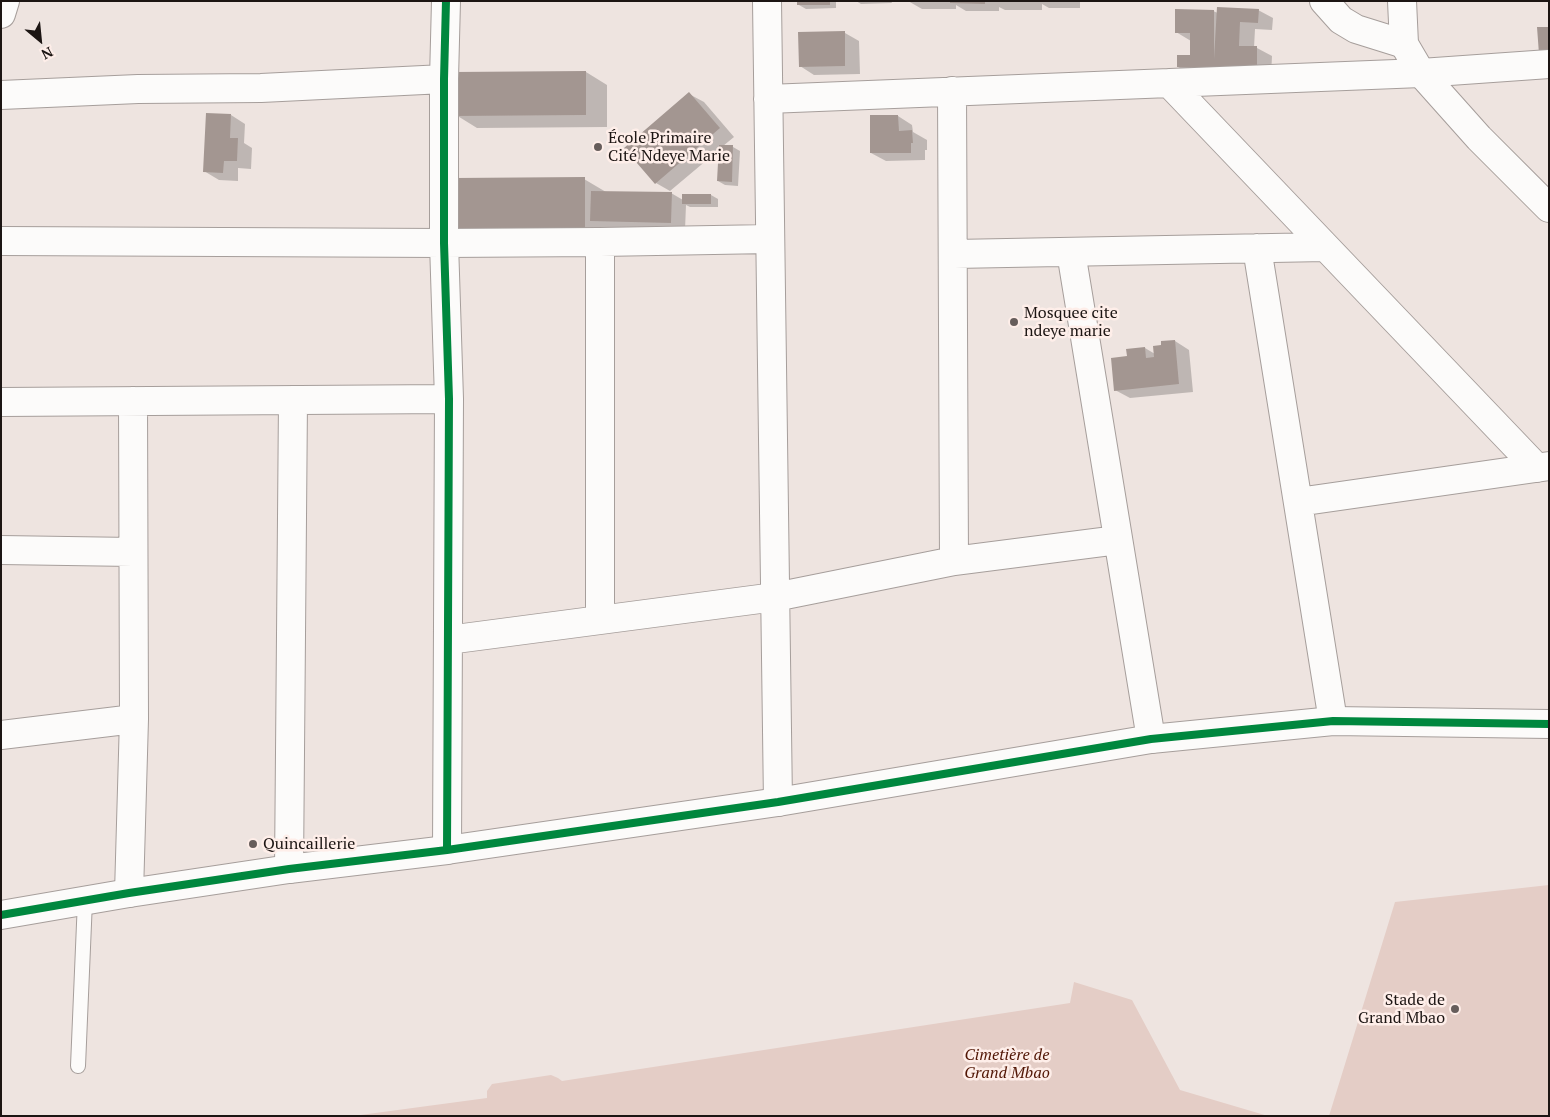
<!DOCTYPE html>
<meta charset="utf-8">
<style>
body{margin:0}
#map{position:relative;width:1550px;height:1117px;overflow:hidden;background:#eee4e0;font-family:"PT Serif",serif}
canvas{display:block}
.frame{position:absolute;inset:0;border:2px solid #1c1513;pointer-events:none}
.north{position:absolute;left:15px;top:15px;width:50px;height:50px;-webkit-text-stroke:4px #feeee9;paint-order:stroke;rotate:152deg;font-size:14px;font-weight:700;line-height:20px;text-align:center;color:#1c1513}
.north::after{content:'';display:block;margin:auto;width:18px;height:22px;background:#1c1513;clip-path:polygon(50% 0,100% 100%,50% 72%,0 100%)}
</style>
<div id="map">
<canvas width="1550" height="1117"></canvas>
<div class="frame"></div>
<div class="north">N</div>
</div>
<script>
const c = document.querySelector('canvas').getContext('2d');
c.lineJoin = 'round';
function paint(path, color) { c.fillStyle = color; c.fill(path, 'evenodd'); }
const shape = rows => new Path2D(rows.map(r => 'M' + r).join(''));
function stroke(path, color, width, dash) { c.strokeStyle = color; c.lineWidth = width; c.lineCap = dash ? 'butt' : 'round'; c.setLineDash(dash || []); c.stroke(path); }
function drawText(font, color, halo, rows, align = 'center') {
  c.font = font + ' "PT Serif",serif'; c.lineWidth = 5; c.setLineDash([]); c.textBaseline = 'middle'; c.strokeStyle = halo; c.fillStyle = color; for (const [text, x, y, turn = 0] of rows) {
    c.save(); c.translate(x, y); c.rotate((+turn || 0) * Math.PI / 180); c.textAlign = isNaN(turn) ? turn : align; if (halo) c.strokeText(text, 0, 0); c.fillText(text, 0, 0); c.restore();
  }
}
paint(shape([
 [1549,885,1549,1116,1329,1116,1395,902],
 [1074,982,1132,1000,1180,1090,1268,1116,353,1116,487,1098,487,1091,492,1084,551,1075,558,1078,562,1081,1070,1003]
]), '#e4cdc6');
paint(shape([
 [799,1,836,1,836,8,806,9,799,5],
 [856,1,891,1,892,3,861,4],
 [908,1,1080,1,1080,8,1049,8,1042,4,1042,10,1005,10,999,7,999,11,966,11,956,5,956,9,922,9],
 [1258,10,1273,18,1272,30,1255,29,1254,48,1257,48,1272,56,1271,77,1193,75,1178,67,1191,56,1191,41,1176,32,1213,11,1218,13],
 [845,33,859,41,860,74,814,75,800,66],
 [586,72,607,85,607,127,477,128,456,115],
 [689,94,704,102,734,137,723,146,733,147,740,151,738,186,725,185,718,181,720,149,670,191,656,183],
 [231,115,245,124,244,143,252,148,251,169,238,168,238,181,219,180,204,171],
 [898,116,912,125,913,132,927,140,927,150,925,150,925,160,886,161,871,153],
 [584,179,606,192,671,193,683,200,711,195,718,199,718,207,690,207,686,205,685,230,478,241,456,228],
 [1175,341,1189,350,1193,392,1130,398,1115,390,1128,358,1145,348,1155,354]
]), '#0003');
paint(shape([
 [797,1,830,1,830,5,797,5],
 [950,1,985,1,985,4,950,3],
 [1217,7,1259,9,1258,23,1240,22,1239,46,1257,46,1257,70,1177,67,1177,55,1190,55,1190,33,1175,33,1175,9,1214,10,1214,59],
 [1537,27,1549,27,1549,54,1539,54],
 [845,31,845,66,799,67,798,32],
 [586,71,586,115,454,116,454,72],
 [689,92,720,128,655,184,624,148],
 [206,113,231,114,230,138,238,138,237,161,224,161,223,173,203,172],
 [870,115,898,115,899,131,912,130,913,143,911,143,911,153,870,153],
 [719,145,733,145,732,182,717,181],
 [585,177,585,228,455,229,455,178],
 [591,191,672,192,671,223,590,221],
 [682,194,711,194,711,204,682,204],
 [1175,340,1179,384,1114,391,1111,358,1127,356,1126,349,1145,347,1146,358,1154,357,1153,346,1161,345,1161,341]
]), '#a39691');
const service = shape([
 [78,1066,85,900]
]);
const minor = shape([
 [446,1,444,79,444,243,449,399,447,850],
 [767,1,778,802],
 [1324,1,1341,20,1356,29,1404,44],
 [1,14,5,1],
 [1169,83,1537,468],
 [952,91,954,561],
 [1,95,138,89,261,88,444,79],
 [768,99,1421,73,1549,64],
 [1,241,444,243,600,242,770,239],
 [600,242,600,620],
 [1257,248,1333,721],
 [1071,252,1151,739],
 [954,254,1325,247],
 [1,402,449,399],
 [1298,502,1549,466],
 [1,550,133,552],
 [448,640,775,597,954,561,1118,540],
 [1,735,134,719],
 [289,869,293,400],
 [129,893,134,719,133,401]
]);
const tertiary = shape([
 [1402,1,1404,44,1421,73,1479,138,1549,208],
 [1,915,129,893,289,869,447,850,778,802,1151,739,1333,721,1549,724]
]);
stroke(service, '#a69e9b', 16);
stroke(minor, '#a69e9b', 30);
stroke(tertiary, '#a69e9b', 30);
stroke(service, '#fcfbfa', 14);
stroke(minor, '#fcfbfa', 28);
stroke(tertiary, '#fcfbfa', 28);
stroke(shape([
 [446,1,444,79,444,243,449,399,447,850],
 [1,915,129,893,289,869,447,850,778,802,1151,739,1333,721,1549,724]
]), '#00873e', 8);
for (const [x, y, r, color] of [
 [598,147,5,"#665d5b"],
 [1014,322,5,"#665d5b"],
 [253,844,5,"#665d5b"],
 [1455,1009,5,"#665d5b"]
]) { const dot = new Path2D(); dot.arc(x, y, r, 0, 2 * Math.PI); c.fillStyle = color; c.fill(dot); stroke(dot, '#feeee9', 2); }
drawText('16px', '#1c1513', '#feeee9', [
 ["École Primaire",608,138],
 ["Cité Ndeye Marie",608,156],
 ["Mosquee cite",1024,313],
 ["ndeye marie",1024,331],
 ["Quincaillerie",263,844],
 ["Stade de",1445,1000,"right"],
 ["Grand Mbao",1445,1018,"right"]
], 'left');
drawText('italic 16px', '#511504', '#feeee9', [
 ["Cimetière de",1007,1055],
 ["Grand Mbao",1007,1073]
]);
</script>
